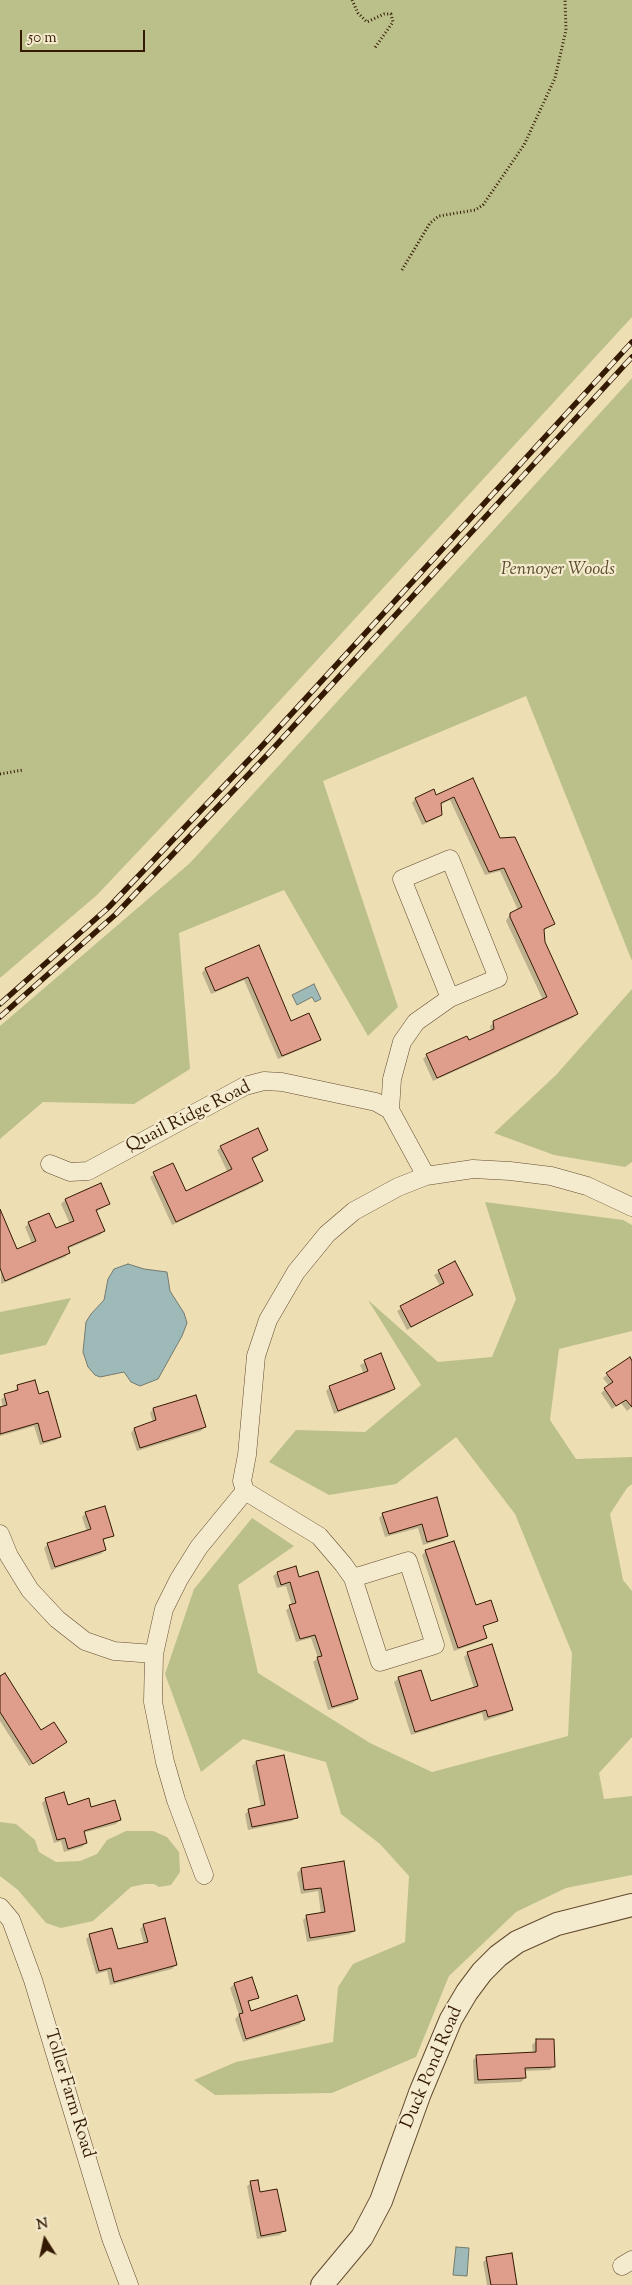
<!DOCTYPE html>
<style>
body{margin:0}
#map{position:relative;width:632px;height:2285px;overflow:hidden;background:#eedeb4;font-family:"Sorts Mill Goudy",serif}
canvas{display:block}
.north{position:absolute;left:20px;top:2215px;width:50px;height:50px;-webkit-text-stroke:4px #f4eace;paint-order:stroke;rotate:350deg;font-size:14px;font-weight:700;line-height:20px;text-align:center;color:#341a03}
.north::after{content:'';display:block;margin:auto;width:18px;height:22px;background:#341a03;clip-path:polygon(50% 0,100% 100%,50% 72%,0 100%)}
.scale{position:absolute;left:20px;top:30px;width:125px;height:22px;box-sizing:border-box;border:2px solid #341a03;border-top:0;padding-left:6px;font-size:15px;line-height:18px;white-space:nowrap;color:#341a03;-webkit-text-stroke:4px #f4eace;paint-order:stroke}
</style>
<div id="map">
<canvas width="632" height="2285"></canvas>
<div class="north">N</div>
<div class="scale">50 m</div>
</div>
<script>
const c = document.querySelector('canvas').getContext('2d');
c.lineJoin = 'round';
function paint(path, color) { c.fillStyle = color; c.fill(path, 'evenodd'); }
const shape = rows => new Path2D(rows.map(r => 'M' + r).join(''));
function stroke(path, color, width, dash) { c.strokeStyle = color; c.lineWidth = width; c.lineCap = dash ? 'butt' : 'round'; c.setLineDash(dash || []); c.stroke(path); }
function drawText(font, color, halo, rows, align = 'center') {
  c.font = font + ' "Sorts Mill Goudy",serif'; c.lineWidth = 4.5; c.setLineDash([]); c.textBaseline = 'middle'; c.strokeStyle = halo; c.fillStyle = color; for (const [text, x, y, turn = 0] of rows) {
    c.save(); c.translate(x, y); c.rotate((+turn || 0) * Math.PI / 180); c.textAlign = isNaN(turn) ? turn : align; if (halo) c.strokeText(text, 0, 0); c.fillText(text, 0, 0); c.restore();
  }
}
paint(shape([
 [0,0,632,0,632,317,250,733,97,895,0,978],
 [632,378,632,961,526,696,323,781,398,1007,368,1036,284,890,179,933,190,1069,134,1104,43,1102,0,1139,0,1026,190,863],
 [632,989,632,1162,625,1167,554,1155,494,1133,556,1075],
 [485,1202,623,1220,632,1225,632,1331,559,1349,550,1420,576,1459,632,1457,632,1484,627,1488,610,1514,623,1580,632,1591,632,1737,599,1773,604,1799,632,1796,632,1875,566,1888,516,1912,449,1976,416,2057,332,2093,215,2095,194,2080,236,2062,333,2042,338,1987,353,1964,405,1942,409,1876,380,1844,341,1814,326,1762,243,1739,201,1772,165,1674,194,1589,252,1518,294,1546,238,1585,258,1673,370,1743,432,1772,568,1736,572,1653,515,1514,456,1437,396,1484,329,1495,269,1462,296,1430,365,1432,421,1385,368,1300,438,1362,492,1357,516,1299],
 [71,1298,46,1345,0,1355,0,1312],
 [0,1822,16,1824,35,1840,39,1852,56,1862,80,1861,97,1854,107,1840,126,1831,153,1831,167,1837,179,1852,180,1872,171,1885,159,1887,154,1884,145,1884,131,1887,93,1921,61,1928,46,1923,18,1890,0,1876]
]), '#bbc08b');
const water = shape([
 [314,984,321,999,315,1002,312,997,297,1005,292,995,314,984],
 [128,1264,144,1269,167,1272,170,1291,184,1313,187,1323,182,1336,158,1379,140,1386,131,1382,124,1372,100,1377,95,1375,88,1367,83,1352,86,1322,91,1314,104,1300,108,1279,114,1269,128,1264],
 [456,2247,469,2248,467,2276,453,2275,456,2247]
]);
paint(water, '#9ebab8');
stroke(water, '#747a70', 1);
paint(shape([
 [472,780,499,839,553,924,543,931,544,943,577,1014,573,1018,433,1081,423,1059,427,1055,468,1042,491,1032,490,1026,494,1022,543,1000,506,921,510,914,518,910,500,871,485,875,450,800,440,805,441,814,437,818,422,825,412,803,415,799,436,796],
 [258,946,290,1022,319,1040,316,1043,278,1059,244,980,211,994,202,973,205,969],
 [221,1147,267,1150,251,1160,261,1181,258,1185,172,1225,150,1177,172,1165,185,1192,228,1173,217,1150],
 [101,1185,109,1204,96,1212,104,1231,100,1235,67,1249,69,1253,65,1257,1,1284,0,1212,16,1250,32,1244,25,1227,29,1223,55,1230,70,1224,61,1204,65,1200],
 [454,1263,471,1295,407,1330,397,1311,440,1286,434,1275],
 [380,1355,393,1389,389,1393,334,1414,326,1391,330,1387,364,1374,360,1365],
 [629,1359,632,1363,632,1407,627,1411,621,1403,612,1409,601,1393,609,1386,603,1378],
 [18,1386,38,1395,60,1436,56,1440,40,1445,34,1426,0,1436,0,1409,3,1408,1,1399,14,1392],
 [195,1396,205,1427,201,1431,137,1451,131,1433,134,1429,153,1423,150,1413,153,1409],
 [436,1498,447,1535,443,1539,423,1545,418,1528,385,1537,379,1518,383,1514],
 [86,1513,113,1535,102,1541,105,1550,101,1554,51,1570,44,1548,48,1544,87,1532,82,1517],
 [426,1551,475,1606,496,1620,482,1628,486,1638,482,1641,454,1651,422,1555],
 [277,1573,298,1578,357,1699,353,1703,328,1710,313,1662,318,1658,311,1638,296,1642,286,1610,292,1606,286,1586,277,1588,273,1576],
 [468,1653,512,1709,508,1713,484,1721,482,1713,411,1735,394,1682,398,1679,420,1671,430,1702,474,1688,464,1657],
 [0,1677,41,1732,62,1745,29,1766,0,1721],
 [256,1762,296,1817,292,1821,248,1830,245,1814,249,1810,261,1807,252,1766],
 [46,1799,67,1806,90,1809,120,1820,116,1824,83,1833,86,1843,82,1847,64,1852,61,1841,54,1843,42,1803],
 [343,1862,354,1931,350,1934,307,1942,303,1920,307,1916,321,1914,318,1891,301,1894,297,1873,301,1869],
 [144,1925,176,1965,172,1969,110,1985,107,1971,96,1974,86,1939,90,1935,117,1951,144,1944,140,1929],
 [251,1978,258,1997,247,2003,250,2012,303,2020,300,2024,243,2042,235,2019,239,2015,230,1988,234,1984],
 [536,2041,554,2066,550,2070,524,2071,525,2078,521,2082,474,2084,473,2060,477,2056,533,2053,532,2045],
 [251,2183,284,2231,280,2235,257,2239,247,2186],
 [487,2259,516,2285,487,2285,483,2262]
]), '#0003');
const building = shape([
 [473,778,500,838,515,837,555,924,544,929,545,942,578,1014,437,1078,426,1054,467,1036,469,1040,494,1029,493,1021,547,997,510,917,510,913,522,907,504,868,489,872,454,797,441,803,442,815,426,822,415,798,434,789,436,795,473,778],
 [259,945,291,1021,309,1013,321,1040,282,1056,248,977,215,991,205,968,259,945],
 [258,1128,268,1150,252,1158,263,1181,176,1222,153,1172,173,1163,186,1191,232,1169,220,1146,258,1128],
 [101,1183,110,1204,96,1210,105,1231,68,1247,70,1253,5,1281,0,1268,0,1209,17,1249,36,1241,28,1222,49,1213,56,1228,74,1221,65,1199,101,1183],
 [455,1261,473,1295,411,1327,400,1306,444,1283,438,1270,455,1261],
 [381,1353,395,1389,338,1411,329,1386,368,1371,364,1360,381,1353],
 [630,1357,632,1361,632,1407,626,1400,616,1406,604,1388,613,1382,606,1373,630,1357],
 [35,1380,39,1394,48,1391,61,1437,43,1442,38,1423,0,1434,0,1407,7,1405,4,1394,18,1390,17,1385,35,1380],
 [196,1395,206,1427,140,1448,134,1428,156,1420,153,1408,196,1395],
 [437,1497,448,1536,427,1542,422,1524,389,1534,382,1513,437,1497],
 [105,1506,114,1536,103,1539,106,1550,55,1567,47,1543,91,1529,85,1512,105,1506],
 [454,1541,476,1605,491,1600,498,1621,483,1626,487,1638,458,1648,425,1550,454,1541],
 [296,1566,299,1577,318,1571,358,1699,332,1707,317,1657,322,1656,315,1635,300,1639,289,1605,296,1603,290,1582,281,1585,277,1572,296,1566],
 [492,1644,513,1710,488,1717,486,1710,415,1732,398,1677,421,1670,431,1701,478,1686,467,1652,492,1644],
 [5,1673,41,1730,54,1722,67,1742,33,1764,0,1712,0,1676,5,1673],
 [284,1755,298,1818,252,1827,248,1809,265,1805,256,1761,284,1755],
 [64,1792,68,1805,89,1798,91,1807,115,1800,121,1820,84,1831,87,1843,68,1849,65,1838,57,1840,45,1798,64,1792],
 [344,1861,355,1931,310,1938,306,1915,325,1912,321,1888,304,1890,301,1868,344,1861],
 [165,1918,177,1965,114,1982,111,1968,99,1971,89,1934,112,1928,118,1949,148,1942,143,1924,165,1918],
 [252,1977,259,1998,248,2001,251,2011,297,1995,305,2020,246,2039,239,2014,243,2013,234,1983,252,1977],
 [536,2039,554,2039,555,2067,525,2068,526,2078,478,2080,476,2055,536,2052,536,2039],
 [258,2180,260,2192,277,2189,286,2231,261,2236,250,2181,258,2180],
 [512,2253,517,2285,491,2285,486,2257,512,2253]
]);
paint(building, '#df9d8b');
stroke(building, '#341a03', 1);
const minor = shape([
 [50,1164,70,1172,88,1171,245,1086,264,1081,282,1082,376,1102,390,1110],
 [426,1176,390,1110,392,1079,402,1042,416,1022,450,998,498,978,450,859,402,879,450,998],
 [245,1491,242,1481,247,1455,256,1356,268,1320,296,1272,327,1234,354,1211,398,1187,426,1176,473,1169,510,1171,551,1176,587,1186,632,1207],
 [245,1491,319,1536,343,1564,353,1578,380,1662,435,1645,408,1561,353,1578],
 [0,1534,9,1556,30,1590,57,1619,85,1641,114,1651,154,1654],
 [204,1875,176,1800,165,1762,153,1702,154,1654,164,1609,179,1579,199,1547,245,1491],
 [0,1907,11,1920,33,1980,111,2238,129,2285],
 [622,2266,632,2260]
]);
const tertiary = shape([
 [322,2285,362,2237,381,2201,420,2093,451,2019,467,1992,482,1972,498,1956,517,1942,557,1924,632,1905]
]);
stroke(minor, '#624b2f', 19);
stroke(tertiary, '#624b2f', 24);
stroke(shape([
 [352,0,358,13,367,22,384,14,391,14,393,22,374,49],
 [402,270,430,223,439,216,475,210,483,205,524,145,555,78,566,30,565,0],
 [0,774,23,770]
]), '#341a03', 3, [1, 2.5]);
stroke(minor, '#f4eace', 18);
stroke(tertiary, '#f4eace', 22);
const rail = shape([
 [0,1004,109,907,263,745,632,342],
 [0,1017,116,914,270,752,632,357]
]);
stroke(rail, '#341a03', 5.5);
stroke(rail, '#f4eace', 4, [11]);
drawText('italic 18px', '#5c4c2c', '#f4eace', [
 ["Pennoyer Woods",558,571]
]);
drawText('18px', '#341a03', '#f4eace', [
 ["Quail Ridge Road",189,1118,-27],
 ["Duck Pond Road",433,2068,-67],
 ["Toller Farm Road",68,2094,73]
]);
</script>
